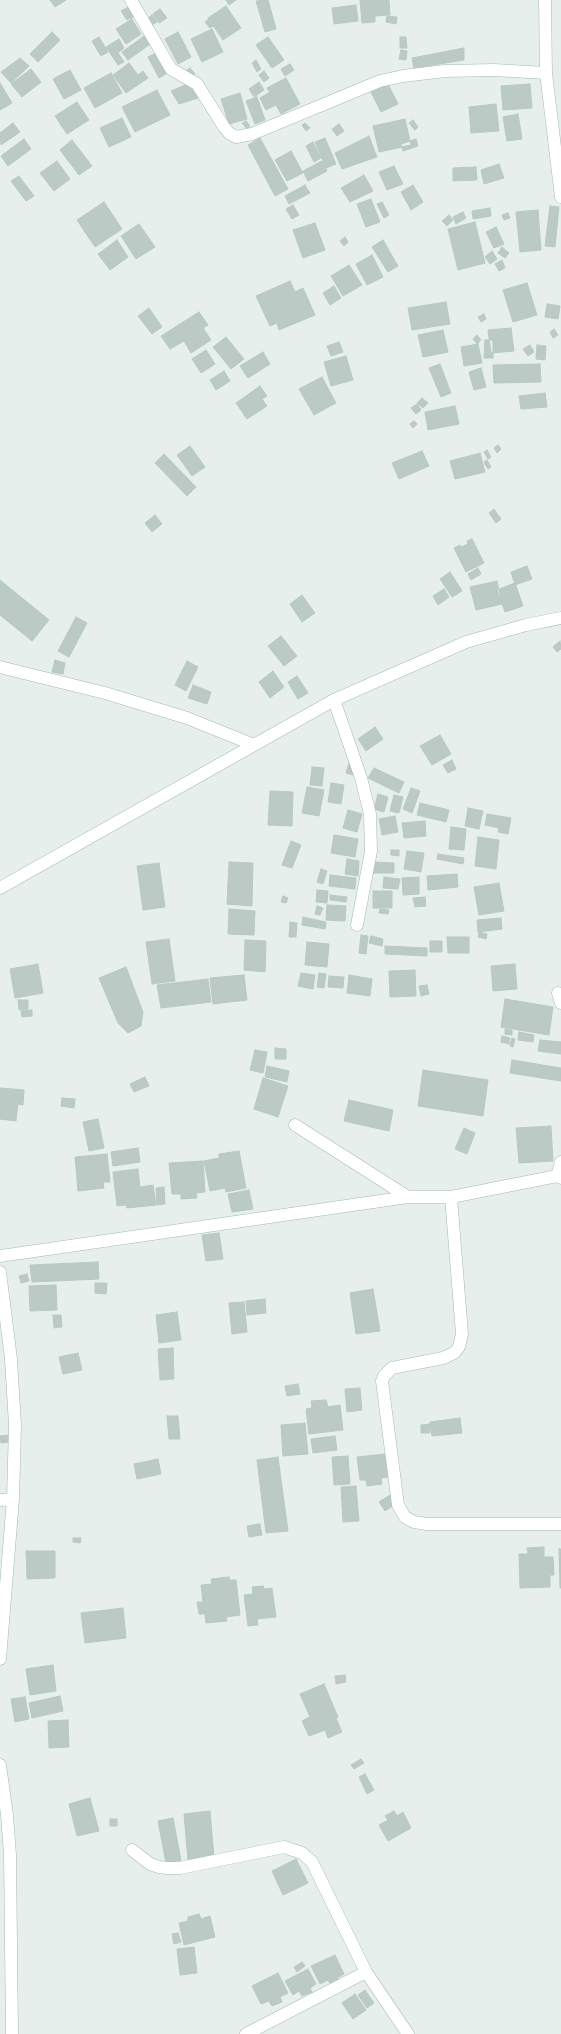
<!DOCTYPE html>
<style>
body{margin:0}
canvas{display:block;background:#e6efeb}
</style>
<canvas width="561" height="2034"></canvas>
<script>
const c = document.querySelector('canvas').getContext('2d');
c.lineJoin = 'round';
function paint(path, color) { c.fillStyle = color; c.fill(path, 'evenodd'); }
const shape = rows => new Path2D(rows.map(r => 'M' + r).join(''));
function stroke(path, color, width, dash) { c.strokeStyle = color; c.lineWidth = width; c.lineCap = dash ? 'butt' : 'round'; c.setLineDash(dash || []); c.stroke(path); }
const building = shape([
 [50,0,66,0,55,7,50,0],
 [226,0,236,0,229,5,226,0],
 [268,0,276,29,265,32,256,1,268,0],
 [360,0,389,0,390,15,375,16,375,22,362,23,360,0],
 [132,5,137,15,127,20,121,11,132,5],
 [356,5,358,21,334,24,332,8,356,5],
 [226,6,241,28,223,40,208,18,226,6],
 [160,9,167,18,159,23,153,14,160,9],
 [152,15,157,22,152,25,148,18,152,15],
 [387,16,397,17,396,24,386,22,387,16],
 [132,19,141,34,126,44,116,29,132,19],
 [208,20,213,26,210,28,205,22,208,20],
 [212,29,223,52,202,62,191,39,212,29],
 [52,32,60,40,38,62,30,54,52,32],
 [178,32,191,57,178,64,165,39,178,32],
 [147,34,153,42,128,60,122,52,147,34],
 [99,37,108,52,101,56,92,41,99,37],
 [268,37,284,60,272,68,256,45,268,37],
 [400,37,406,37,407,48,400,48,400,37],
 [119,39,124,48,118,53,124,62,118,65,106,47,119,39],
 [464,48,464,60,414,68,412,58,464,48],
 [401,50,407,51,406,60,399,59,401,50],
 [158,52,169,72,159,78,148,57,158,52],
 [20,58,29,66,11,83,1,72,20,58],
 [256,60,261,69,257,72,252,63,256,60],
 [129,63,138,75,143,71,148,78,126,93,113,75,129,63],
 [290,64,294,70,285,76,281,69,290,64],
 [190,68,195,74,191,77,186,71,190,68],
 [31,69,41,82,22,97,11,84,31,69],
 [70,70,81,90,64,99,53,79,70,70],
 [264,71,269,78,264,82,259,75,264,71],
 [111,73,122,93,95,108,84,88,111,73],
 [286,78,300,104,281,114,276,105,266,110,260,98,270,92,267,88,286,78],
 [259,82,264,90,254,97,249,89,259,82],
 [0,83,12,103,0,110,0,83],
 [190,83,201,97,179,104,171,91,190,83],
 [388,84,398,104,381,112,371,92,388,84],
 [530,84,532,108,503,110,501,86,530,84],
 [157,90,170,115,135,132,122,107,157,90],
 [240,93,247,119,229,124,221,99,240,93],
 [257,97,265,120,255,124,246,101,257,97],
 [77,102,89,120,67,134,55,116,77,102],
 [496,104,499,131,471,133,469,107,496,104],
 [518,114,522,139,507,141,503,117,518,114],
 [122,118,131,137,109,147,100,128,122,118],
 [405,119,411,145,379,152,373,126,405,119],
 [413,120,418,127,415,130,409,123,413,120],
 [246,121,250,126,247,129,242,123,246,121],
 [13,123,20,132,1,145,0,133,13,123],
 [305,123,310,128,306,131,302,125,305,123],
 [339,124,344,131,337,136,332,129,339,124],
 [369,136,377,157,342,169,335,153,369,136],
 [260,138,288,189,275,196,248,145,260,138],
 [325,138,336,164,326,168,315,142,325,138],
 [24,139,31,149,8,166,1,156,24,139],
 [416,139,418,146,403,151,401,144,416,139],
 [72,140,92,166,79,175,60,150,72,140],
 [313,142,321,158,314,162,306,146,313,142],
 [291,151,303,173,287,181,275,160,291,151],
 [57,161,70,179,54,191,40,173,57,161],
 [322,161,327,171,308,181,303,171,322,161],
 [499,164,504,178,484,184,481,170,499,164],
 [394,166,403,184,387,190,379,172,394,166],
 [476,167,477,180,453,181,453,168,476,167],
 [364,175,373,191,350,202,341,188,364,175],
 [19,176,34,196,26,201,11,181,19,176],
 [305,185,310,193,289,204,285,196,305,185],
 [413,185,423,202,411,210,401,192,413,185],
 [371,199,380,222,366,227,357,204,371,199],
 [104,202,122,229,95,247,77,220,104,202],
 [382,202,389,215,384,218,377,204,382,202],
 [293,205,299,215,292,219,286,209,293,205],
 [550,206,559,207,555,247,545,246,550,206],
 [490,208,491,216,473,219,472,211,490,208],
 [538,210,541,250,520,252,516,212,538,210],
 [463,212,466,218,456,224,453,217,463,212],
 [508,213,510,218,504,220,502,215,508,213],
 [449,215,453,220,447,226,442,221,449,215],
 [475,222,485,263,458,270,448,229,475,222],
 [315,223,325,250,303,258,293,230,315,223],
 [139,224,155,247,136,259,121,236,139,224],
 [496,227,504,244,494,248,486,232,496,227],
 [345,237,348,242,344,246,340,241,345,237],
 [117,240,128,257,110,270,98,254,117,240],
 [383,240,398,266,388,272,372,247,383,240],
 [502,247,509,253,505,258,498,253,502,247],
 [492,251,497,259,490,264,485,257,492,251],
 [372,255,383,277,367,285,356,264,372,255],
 [502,260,505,268,499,271,495,264,502,260],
 [349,265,362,285,343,296,331,276,349,265],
 [290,281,295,292,303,288,315,315,279,330,277,323,270,326,256,296,290,281],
 [527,283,537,315,513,322,503,290,527,283],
 [334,286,341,298,330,305,323,293,334,286],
 [446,302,450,324,412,330,408,308,446,302],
 [547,304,560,306,558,319,545,317,547,304],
 [149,308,162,327,152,334,138,316,149,308],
 [199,312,208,325,203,328,211,340,191,353,184,341,170,349,161,336,199,312],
 [484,314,486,319,481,322,478,317,484,314],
 [511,328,514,351,491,353,488,330,511,328],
 [554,329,558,335,553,338,550,332,554,329],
 [443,330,448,352,423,357,418,335,443,330],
 [477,335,481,340,477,344,473,339,477,335],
 [226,337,244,359,231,369,213,347,226,337],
 [485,340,493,340,493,358,484,358,485,340],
 [339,342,343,352,331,356,327,346,339,342],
 [478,344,482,363,464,366,461,347,478,344],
 [530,345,534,352,528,356,523,349,530,345],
 [537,345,546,346,545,360,536,359,537,345],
 [206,350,215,364,201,373,192,359,206,350],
 [263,352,270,364,248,378,240,366,263,352],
 [346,356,353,380,331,386,324,362,346,356],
 [440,364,451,393,441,397,429,368,440,364],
 [540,364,541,382,494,383,493,365,540,364],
 [481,368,486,387,474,390,469,372,481,368],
 [224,371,230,381,216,390,210,380,224,371],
 [322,377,336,403,314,415,299,389,322,377],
 [260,386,267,396,262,399,267,406,247,419,236,403,260,386],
 [545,393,547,407,521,409,519,396,545,393],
 [422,398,428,403,423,408,417,403,422,398],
 [417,404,421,410,416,414,411,408,417,404],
 [455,406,459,424,428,430,425,412,455,406],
 [414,421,417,424,413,428,410,424,414,421],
 [498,445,501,449,497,453,494,448,498,445],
 [190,446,205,467,192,476,177,455,190,446],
 [487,450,491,457,488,459,484,452,487,450],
 [422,451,429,466,399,479,392,463,422,451],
 [480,453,485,472,455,479,450,461,480,453],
 [164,454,196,487,187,496,155,463,164,454],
 [487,460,491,467,488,469,484,462,487,460],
 [494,509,501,519,496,523,489,513,494,509],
 [155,515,162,524,152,532,145,523,155,515],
 [472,539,484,563,466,572,454,548,460,545,461,547,468,544,467,541,472,539],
 [527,566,532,579,515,585,511,572,527,566],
 [478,568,481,574,471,580,468,574,478,568],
 [450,572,462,591,452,597,440,579,450,572],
 [0,580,49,620,32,641,0,615,0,580],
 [497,581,502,604,476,610,470,587,497,581],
 [515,583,523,606,505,612,497,590,515,583],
 [444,589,449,597,438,605,433,596,444,589],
 [302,595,315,613,302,622,290,604,302,595],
 [76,617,87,623,69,657,58,651,76,617],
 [281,636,297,656,284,666,268,646,281,636],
 [560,641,561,649,557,652,553,647,560,641],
 [55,660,65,663,63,674,52,672,55,660],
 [187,661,198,667,186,691,175,685,187,661],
 [273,671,284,687,270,698,259,682,273,671],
 [297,676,308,693,298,699,288,682,297,676],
 [193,685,211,692,207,704,188,698,193,685],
 [375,727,383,739,366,751,358,739,375,727],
 [440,735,451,754,432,765,420,746,440,735],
 [452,760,456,769,448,773,443,765,452,760],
 [349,763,355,765,353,775,346,773,349,763],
 [312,767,324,768,322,786,310,785,312,767],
 [374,768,404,782,399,793,368,778,374,768],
 [331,783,344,785,341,804,328,802,331,783],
 [307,787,324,790,319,816,302,813,307,787],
 [411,788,420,791,412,813,403,809,411,788],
 [270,791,293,792,292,826,268,825,270,791],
 [378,794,388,797,384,812,374,809,378,794],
 [394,795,403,797,399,813,390,811,394,795],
 [420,803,449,810,446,822,417,815,420,803],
 [468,808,483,811,479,829,465,826,468,808],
 [348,810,362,814,357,832,343,828,348,810],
 [487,814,511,818,508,834,498,832,499,828,485,825,487,814],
 [395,816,398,832,382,835,379,819,395,816],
 [425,821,426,836,404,838,402,823,425,821],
 [451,827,466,829,464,850,449,849,451,827],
 [334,835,358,839,355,857,331,853,334,835],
 [478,837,499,840,496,869,475,866,478,837],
 [291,841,301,845,292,868,282,865,291,841],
 [391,850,399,850,399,856,391,855,391,850],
 [407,851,424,853,421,872,404,869,407,851],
 [438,854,464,858,463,864,437,859,438,854],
 [347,859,359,861,358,876,345,874,347,859],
 [229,862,253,863,252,906,227,904,229,862],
 [373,862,394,863,394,873,373,873,373,862],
 [159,863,165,907,143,910,137,866,159,863],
 [321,869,327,871,323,884,317,882,321,869],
 [457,874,458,887,428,890,427,876,457,874],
 [330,875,356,878,355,889,329,886,330,875],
 [384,877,400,879,398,889,383,888,384,877],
 [419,877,419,894,403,895,402,878,419,877],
 [499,883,504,911,479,915,474,887,499,883],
 [317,890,328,891,327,903,316,902,317,890],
 [373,891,392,891,392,908,373,908,373,891],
 [330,895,347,897,346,902,330,900,330,895],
 [283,896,288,898,286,903,281,902,283,896],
 [425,897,426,906,415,907,413,898,425,897],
 [327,905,346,906,345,921,326,920,327,905],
 [317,906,323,908,320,915,315,914,317,906],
 [229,909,255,911,254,935,228,934,229,909],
 [380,909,389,910,388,914,379,913,380,909],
 [303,917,326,922,325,929,302,925,303,917],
 [501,918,502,929,478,932,477,920,501,918],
 [290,922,297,923,296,937,289,937,290,922],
 [479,932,487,934,486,939,478,937,479,932],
 [361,935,368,936,366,954,359,953,361,935],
 [371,936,383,939,382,946,369,943,371,936],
 [447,937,469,937,469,953,448,953,447,937],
 [169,939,175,981,152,984,146,942,169,939],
 [245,940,266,941,265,972,244,970,245,940],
 [430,941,442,941,442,952,430,952,430,941],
 [307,942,329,944,327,967,305,965,307,942],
 [385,946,427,948,427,956,385,954,385,946],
 [38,964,43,993,15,998,10,969,38,964],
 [515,964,517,989,493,991,491,966,515,964],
 [126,967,143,1012,141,1026,128,1033,118,1023,99,978,126,967],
 [415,970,416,996,390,997,389,971,415,970],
 [301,973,315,975,313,989,298,986,301,973],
 [319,973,326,974,324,988,317,987,319,973],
 [244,975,247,1000,213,1004,210,978,244,975],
 [349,975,372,979,370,996,347,993,349,975],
 [329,976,344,977,343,988,328,987,329,976],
 [208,979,211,1002,161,1008,157,985,208,979],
 [427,985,429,994,421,996,419,986,427,985],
 [505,999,553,1007,549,1035,501,1027,505,999],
 [18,1000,28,1000,28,1009,19,1010,18,1000],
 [32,1010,32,1016,22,1017,21,1011,32,1010],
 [505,1029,512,1030,512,1035,505,1034,505,1029],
 [519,1032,534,1035,533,1042,518,1040,519,1032],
 [502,1036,510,1038,509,1044,501,1042,502,1036],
 [512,1038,515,1039,513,1047,510,1046,512,1038],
 [540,1040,561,1042,561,1054,538,1051,540,1040],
 [275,1048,286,1049,286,1059,275,1059,275,1048],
 [255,1050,267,1052,263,1073,250,1070,255,1050],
 [512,1060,561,1068,561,1081,510,1073,512,1060],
 [267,1066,289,1071,287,1082,265,1077,267,1066],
 [423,1070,488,1080,483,1116,418,1106,423,1070],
 [145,1077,149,1086,134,1092,130,1084,145,1077],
 [263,1078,288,1086,278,1117,254,1109,263,1078],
 [0,1088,24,1090,23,1105,18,1104,16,1121,0,1119,0,1088],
 [62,1098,75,1099,74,1108,61,1106,62,1098],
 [349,1100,393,1110,389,1131,344,1121,349,1100],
 [98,1119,104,1148,89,1151,83,1122,98,1119],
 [551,1126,553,1161,519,1163,516,1128,551,1126],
 [464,1128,475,1133,467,1154,455,1149,464,1128],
 [138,1148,140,1162,113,1166,111,1152,138,1148],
 [239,1151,246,1188,226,1192,225,1188,210,1191,204,1161,219,1158,219,1154,239,1151],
 [107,1154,110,1182,103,1182,104,1188,78,1191,75,1157,107,1154],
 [203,1161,205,1192,196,1193,197,1198,181,1199,181,1194,172,1194,169,1163,203,1161],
 [138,1169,140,1187,153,1185,156,1205,127,1208,126,1205,117,1206,113,1172,138,1169],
 [164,1187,165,1204,157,1205,156,1188,164,1187],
 [249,1190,253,1209,232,1212,228,1194,249,1190],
 [219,1233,223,1259,206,1261,202,1235,219,1233],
 [98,1262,99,1279,32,1282,30,1265,98,1262],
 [27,1274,29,1281,21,1283,19,1276,27,1274],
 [95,1283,107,1283,106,1294,95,1293,95,1283],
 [56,1285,57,1310,30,1311,29,1286,56,1285],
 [373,1289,380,1331,356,1334,350,1293,373,1289],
 [265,1299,266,1313,247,1315,246,1301,265,1299],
 [244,1302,247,1332,232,1334,229,1303,244,1302],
 [177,1312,181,1340,159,1343,156,1315,177,1312],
 [53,1315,61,1315,62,1327,54,1328,53,1315],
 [173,1348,174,1379,160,1380,158,1349,173,1348],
 [78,1353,82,1370,63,1374,59,1357,78,1353],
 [298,1384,300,1394,287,1396,285,1386,298,1384],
 [360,1388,362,1410,347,1412,345,1389,360,1388],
 [326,1400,328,1407,340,1405,343,1430,309,1434,306,1409,312,1408,311,1401,326,1400],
 [167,1416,178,1416,180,1439,169,1439,167,1416],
 [460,1418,462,1433,432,1436,430,1422,460,1418],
 [305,1423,308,1454,283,1456,281,1425,305,1423],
 [430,1424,430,1433,421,1433,421,1425,430,1424],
 [9,1435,10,1442,1,1443,0,1436,9,1435],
 [335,1436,337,1450,313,1453,311,1439,335,1436],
 [385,1454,388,1477,381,1478,382,1484,367,1486,366,1480,360,1480,357,1457,385,1454],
 [348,1456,350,1484,334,1485,332,1457,348,1456],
 [278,1457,288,1531,266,1533,257,1460,278,1457],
 [158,1459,161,1474,137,1479,134,1464,158,1459],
 [356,1486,359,1521,343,1522,341,1487,356,1486],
 [390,1495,396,1504,385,1511,379,1502,390,1495],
 [260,1524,262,1535,249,1537,247,1526,260,1524],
 [73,1538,81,1538,80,1543,73,1542,73,1538],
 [544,1547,544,1557,553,1557,554,1575,550,1575,550,1587,520,1588,519,1554,528,1554,527,1548,544,1547],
 [559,1549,561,1549,561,1588,560,1588,559,1549],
 [26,1551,55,1551,55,1578,27,1579,26,1551],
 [229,1577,229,1580,236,1580,240,1615,226,1617,227,1621,206,1623,205,1614,199,1614,197,1602,203,1602,201,1585,212,1584,211,1579,229,1577],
 [263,1586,264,1589,272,1588,276,1617,257,1619,258,1625,248,1626,244,1595,253,1594,252,1587,263,1586],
 [123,1608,126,1638,85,1643,81,1613,123,1608],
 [53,1665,56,1691,30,1695,26,1669,53,1665],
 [345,1675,346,1682,336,1684,335,1676,345,1675],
 [324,1684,338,1717,336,1718,342,1732,328,1738,325,1730,309,1736,302,1721,310,1717,300,1694,324,1684],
 [60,1696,63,1711,32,1718,29,1703,60,1696],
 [25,1697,29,1719,15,1722,11,1699,25,1697],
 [68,1720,69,1747,49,1748,48,1721,68,1720],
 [361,1759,364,1763,354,1769,351,1765,361,1759],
 [365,1774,374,1790,367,1794,359,1777,365,1774],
 [90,1798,99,1831,77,1836,69,1804,90,1798],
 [210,1811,214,1857,188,1860,184,1814,210,1811],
 [394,1811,397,1816,403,1812,411,1828,388,1841,379,1825,388,1820,385,1816,394,1811],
 [173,1818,181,1860,166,1863,158,1821,173,1818],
 [110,1819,117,1819,117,1826,110,1826,110,1819],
 [296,1859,308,1883,283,1895,272,1871,296,1859],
 [199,1914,201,1919,210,1916,215,1937,184,1945,179,1923,188,1921,188,1917,199,1914],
 [178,1933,181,1942,174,1944,172,1934,178,1933],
 [194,1947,197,1973,180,1975,177,1949,194,1947],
 [335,1955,344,1974,337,1978,339,1981,331,1985,328,1980,320,1984,311,1966,335,1955],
 [302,1962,305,1966,297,1972,294,1967,302,1962],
 [308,1969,316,1984,310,1988,312,1992,302,1996,299,1991,293,1995,285,1981,308,1969],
 [278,1973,288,1993,280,1997,282,2002,272,2006,269,2001,261,2004,252,1986,278,1973],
 [365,1990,374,2003,367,2008,358,1995,365,1990],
 [355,1994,366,2010,353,2019,342,2003,355,1994]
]);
paint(building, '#bbcac4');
stroke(building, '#b8c9c2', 1);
const street = shape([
 [131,0,171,69,197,84,224,127,229,133,236,137,252,134,380,81,403,76,445,71,494,70,546,73],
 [545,0,546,73,561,197],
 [0,667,105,693,187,718,254,745],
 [334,700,361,778,370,814,371,851,357,925],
 [558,993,561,1003],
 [295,1125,408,1197],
 [557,1176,561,1162],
 [451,1197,462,1334,459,1347,454,1353,443,1358,392,1368,384,1376,382,1381,398,1505,405,1517,414,1522,427,1524,561,1524],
 [0,1256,408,1197,451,1197,557,1176,561,1178],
 [0,1272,11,1359,15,1425,13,1499,0,1659],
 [0,1500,13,1499],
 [0,1765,7,1815,10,1855,12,2034],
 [132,1850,150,1864,159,1867,168,1868,180,1868,284,1847,302,1853,312,1862,366,1972,408,2034],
 [246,2034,366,1972]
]);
const secondary = shape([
 [0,888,334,700,466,642,526,625,561,618]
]);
stroke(street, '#a8b8b2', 13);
stroke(secondary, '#a4bbb3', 13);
stroke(street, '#fff', 12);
stroke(secondary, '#fff', 12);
</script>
